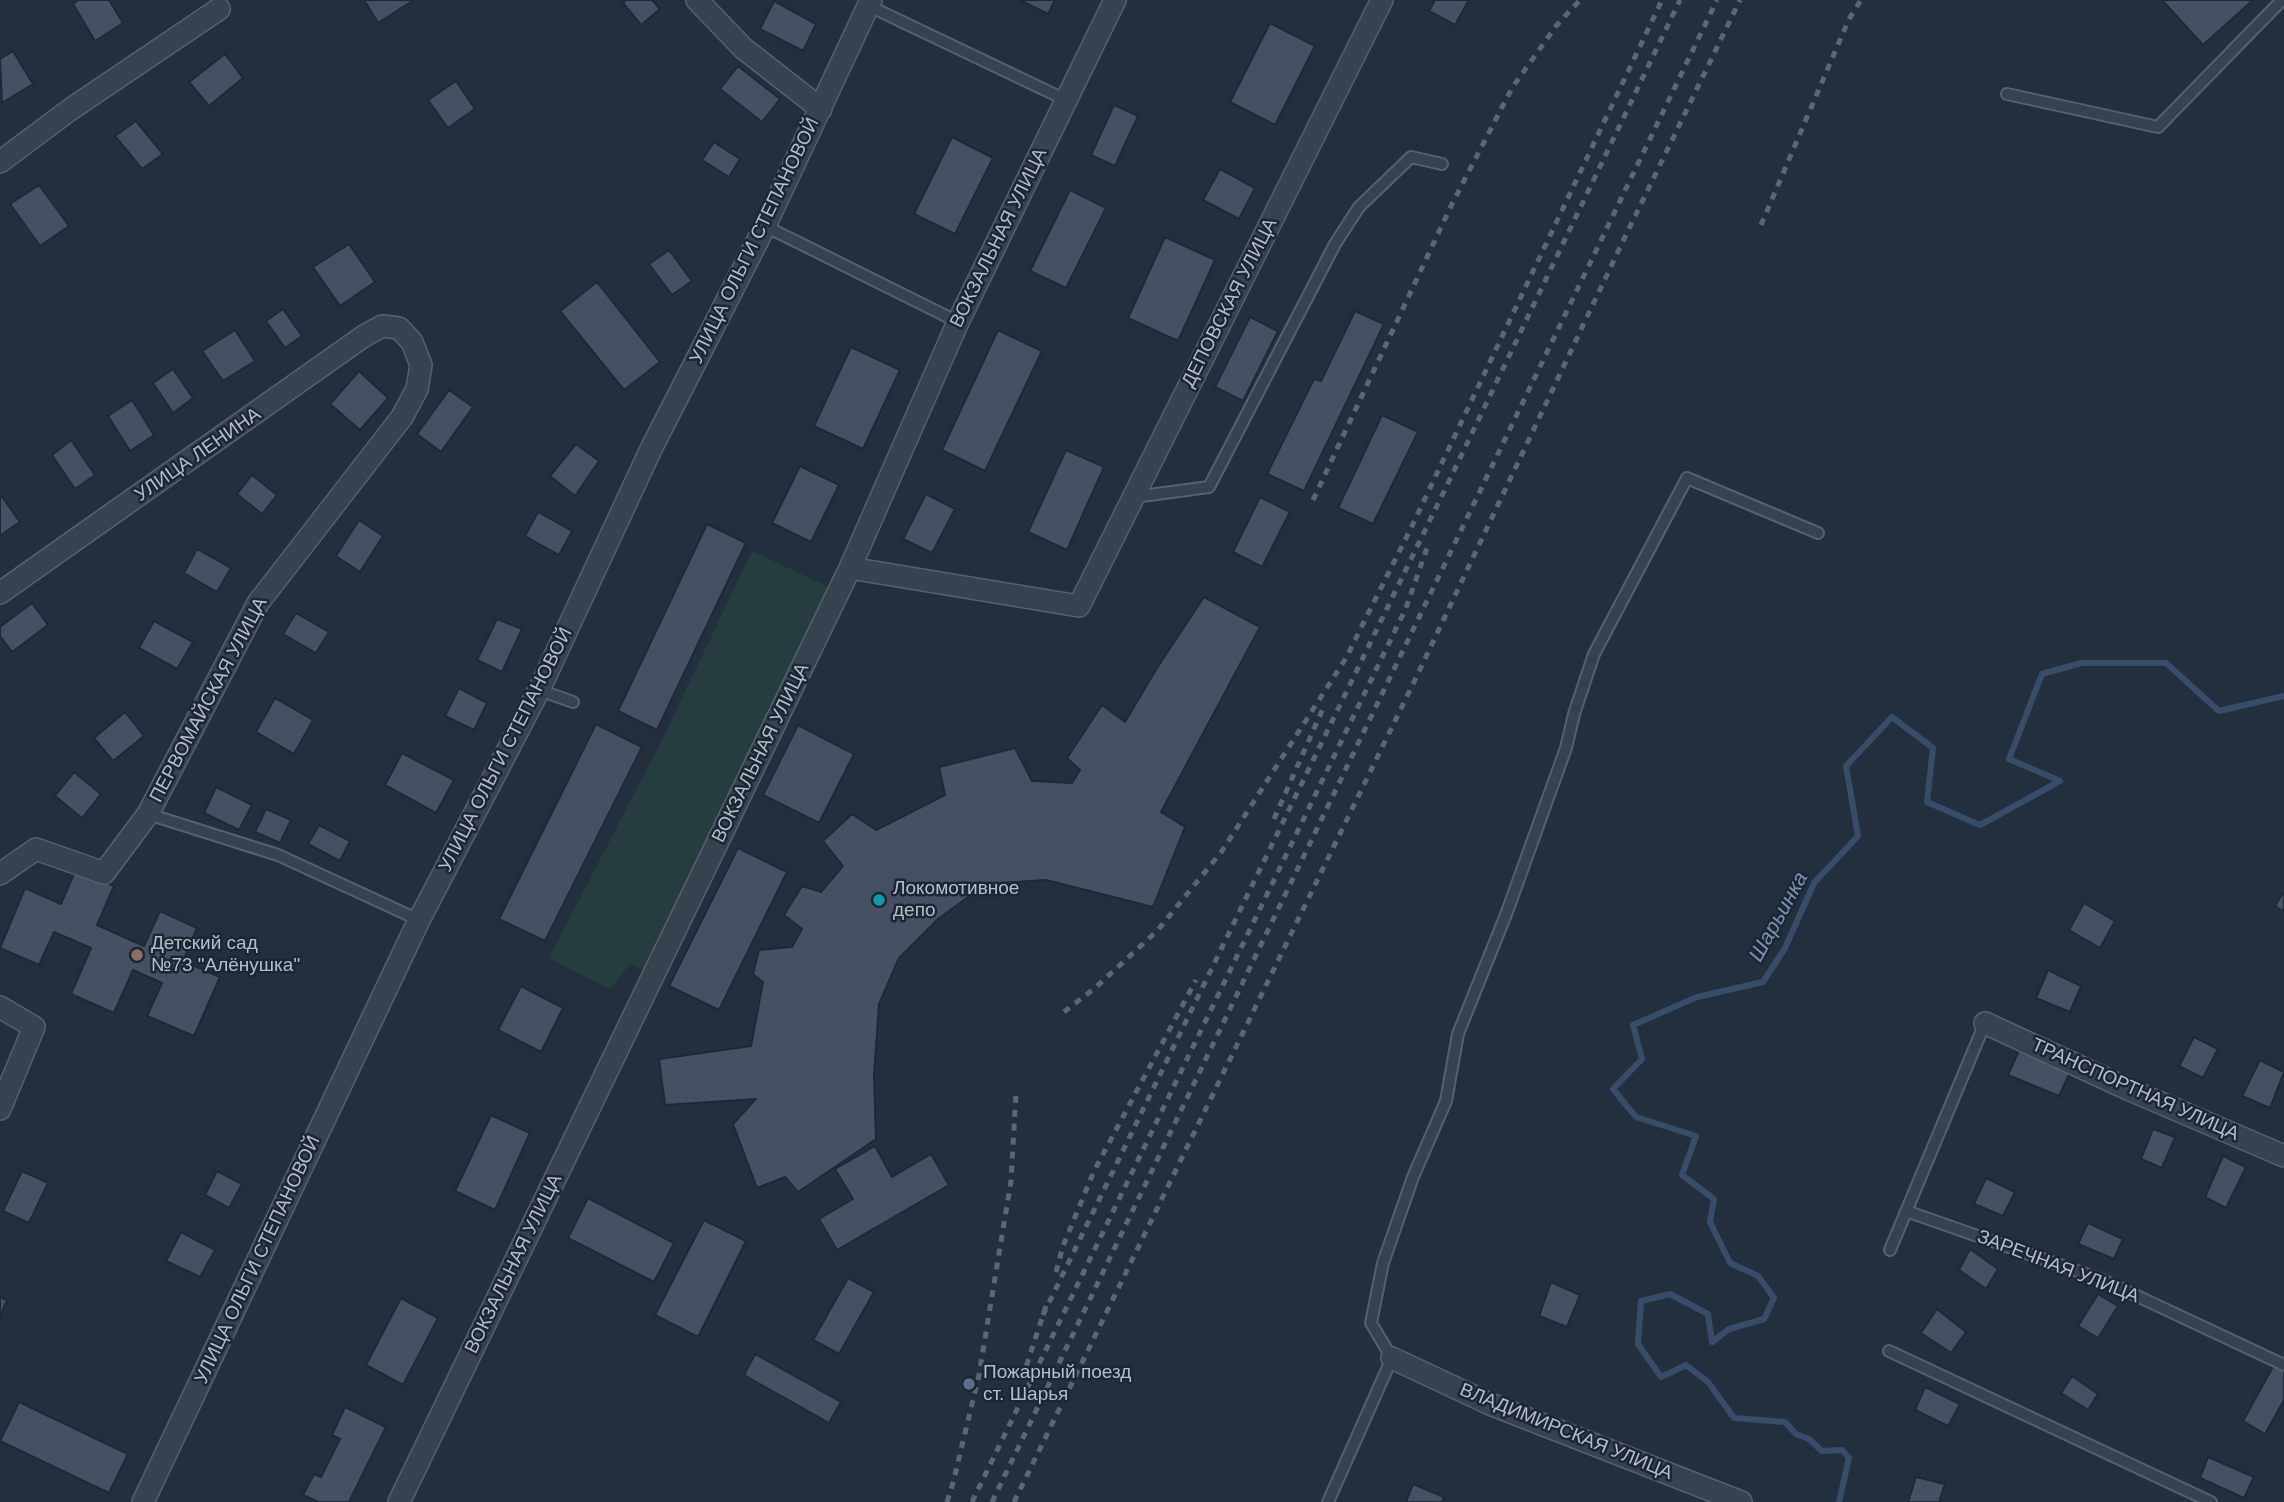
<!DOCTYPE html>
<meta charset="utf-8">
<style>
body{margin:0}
canvas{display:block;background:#242f3e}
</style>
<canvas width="2284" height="1502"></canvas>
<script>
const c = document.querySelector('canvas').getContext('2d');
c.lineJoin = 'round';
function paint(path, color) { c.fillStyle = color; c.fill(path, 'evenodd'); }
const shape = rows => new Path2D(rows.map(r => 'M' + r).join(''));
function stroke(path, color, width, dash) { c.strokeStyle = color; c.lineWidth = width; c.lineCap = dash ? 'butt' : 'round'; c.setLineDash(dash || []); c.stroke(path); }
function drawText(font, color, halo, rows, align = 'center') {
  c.font = font + ' Helvetica,sans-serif'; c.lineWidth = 5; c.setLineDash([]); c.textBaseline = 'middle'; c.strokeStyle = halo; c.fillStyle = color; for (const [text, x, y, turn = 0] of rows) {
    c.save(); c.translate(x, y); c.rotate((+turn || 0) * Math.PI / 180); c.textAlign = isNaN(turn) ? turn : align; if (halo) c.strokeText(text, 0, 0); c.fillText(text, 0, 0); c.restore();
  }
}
paint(shape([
 [752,551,830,588,645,971,630,964,610,989,549,958,664,736]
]), '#263c3f');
stroke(shape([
 [1839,1502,1849,1458,1842,1450,1822,1451,1809,1439,1796,1434,1785,1422,1734,1418,1708,1382,1686,1365,1661,1377,1638,1344,1641,1301,1670,1294,1708,1314,1712,1342,1729,1329,1764,1319,1774,1298,1758,1276,1730,1263,1710,1222,1714,1199,1682,1175,1696,1136,1636,1117,1613,1089,1642,1059,1633,1025,1697,997,1763,982,1785,948,1814,883,1858,836,1846,766,1892,717,1933,748,1927,802,1980,825,2060,781,2009,759,2042,674,2081,663,2166,663,2219,711,2284,696]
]), '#394c67', 6);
const building = shape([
 [78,0,109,0,123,23,95,41,73,4,78,0],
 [364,0,414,0,378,23,364,0],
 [626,0,652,0,660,9,641,25,623,3,626,0],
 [1020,0,1055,0,1048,14,1020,0],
 [1435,0,1469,0,1455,25,1429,11,1435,0],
 [2162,0,2253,0,2203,45,2162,0],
 [774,1,816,24,803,51,760,29,774,1],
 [1270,23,1315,46,1275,125,1230,102,1270,23],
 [13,51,33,84,2,103,0,59,13,51],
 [225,54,243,78,209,106,189,82,225,54],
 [738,66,780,99,762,122,720,89,738,66],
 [456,81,475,109,448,128,428,100,456,81],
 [1114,105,1138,116,1115,166,1091,155,1114,105],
 [136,121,163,154,142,169,115,136,136,121],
 [952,137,993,158,955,234,914,214,952,137],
 [714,142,740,159,729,177,702,160,714,142],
 [1220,169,1255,188,1239,219,1203,200,1220,169],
 [39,185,69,226,40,246,10,204,39,185],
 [1070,190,1106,208,1066,288,1030,271,1070,190],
 [1165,237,1215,260,1178,341,1128,318,1165,237],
 [349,244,375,282,340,306,313,267,349,244],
 [669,250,692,281,672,295,649,264,669,250],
 [597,282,660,362,624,390,560,311,597,282],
 [283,309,302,336,285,348,266,321,283,309],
 [1355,311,1384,324,1304,491,1267,474,1314,379,1321,381,1355,311],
 [1250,317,1278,331,1243,401,1215,387,1250,317],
 [235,330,255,361,223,381,202,351,235,330],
 [998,330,1042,351,985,471,942,450,998,330],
 [851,347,900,370,863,449,814,426,851,347],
 [173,369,193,398,173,413,153,383,173,369],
 [359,371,388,398,360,430,330,404,359,371],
 [449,390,473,407,441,452,417,434,449,390],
 [132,400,154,435,130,451,108,416,132,400],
 [1382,415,1418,432,1373,524,1338,508,1382,415],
 [71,440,95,475,75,489,52,455,71,440],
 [576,444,599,461,575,496,550,476,576,444],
 [1066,450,1104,467,1067,550,1028,532,1066,450],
 [800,466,839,485,811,542,772,523,800,466],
 [252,475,277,495,262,514,237,494,252,475],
 [0,494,20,522,0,536,0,494],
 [926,494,955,509,932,553,903,539,926,494],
 [1260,497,1290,512,1262,567,1233,552,1260,497],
 [538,512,572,531,559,555,525,536,538,512],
 [359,520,383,536,360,572,336,556,359,520],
 [707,524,746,543,657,730,618,711,707,524],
 [197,549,231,568,217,592,184,573,197,549],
 [1204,597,1260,627,1161,812,1185,827,1153,907,1046,880,986,884,975,892,938,919,899,958,879,1004,874,1075,876,1139,798,1192,785,1177,757,1188,733,1124,756,1099,665,1105,659,1059,751,1046,763,982,753,974,759,950,792,947,802,929,784,915,802,886,821,892,843,866,823,841,852,814,876,830,945,795,939,767,1015,748,1032,781,1072,783,1080,770,1067,758,1102,705,1125,722,1157,668,1204,597],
 [32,603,48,625,12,652,0,636,0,627,32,603],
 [296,613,329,632,316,653,283,634,296,613],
 [497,619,522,629,502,672,477,660,497,619],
 [154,621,193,642,177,669,139,648,154,621],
 [459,688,487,703,474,730,445,716,459,688],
 [275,698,313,720,294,754,256,732,275,698],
 [125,712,144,736,113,761,94,738,125,712],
 [596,724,642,747,545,941,499,919,596,724],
 [798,725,854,754,819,823,763,795,798,725],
 [402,753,454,780,436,813,385,785,402,753],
 [74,772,101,794,82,818,55,796,74,772],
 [216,787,252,805,239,830,204,813,216,787],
 [266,809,291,820,280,843,255,832,266,809],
 [319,825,350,841,340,861,308,844,319,825],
 [738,848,787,872,719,1010,669,986,738,848],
 [76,869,114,886,97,925,144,946,160,911,197,928,183,961,220,977,194,1036,147,1016,162,983,133,970,114,1013,71,994,91,948,54,932,39,965,0,948,25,888,61,904,76,869],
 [2284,891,2284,912,2275,906,2284,891],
 [2084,903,2115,921,2100,948,2069,930,2084,903],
 [2048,970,2081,986,2070,1012,2036,998,2048,970],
 [521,986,563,1008,541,1052,498,1030,521,986],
 [2194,1037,2218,1049,2203,1078,2179,1066,2194,1037],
 [2020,1048,2071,1070,2059,1096,2008,1075,2020,1048],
 [2260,1060,2284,1072,2270,1108,2242,1096,2260,1060],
 [491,1115,530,1133,495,1210,455,1191,491,1115],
 [2153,1129,2175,1137,2162,1168,2141,1159,2153,1129],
 [875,1146,892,1177,931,1154,949,1185,837,1250,819,1219,853,1199,835,1169,875,1146],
 [2223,1156,2246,1167,2226,1208,2205,1197,2223,1156],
 [22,1171,48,1183,29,1223,3,1211,22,1171],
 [217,1171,242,1184,229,1208,205,1195,217,1171],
 [1986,1178,2015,1192,2003,1216,1974,1204,1986,1178],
 [588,1198,674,1243,654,1282,568,1238,588,1198],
 [704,1220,746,1241,698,1337,655,1315,704,1220],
 [2088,1223,2123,1239,2114,1259,2078,1244,2088,1223],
 [181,1232,215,1250,200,1277,166,1261,181,1232],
 [1970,1249,1998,1269,1986,1289,1959,1270,1970,1249],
 [848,1278,874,1292,839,1354,813,1340,848,1278],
 [1551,1282,1580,1295,1567,1327,1539,1316,1551,1282],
 [2098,1294,2118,1306,2098,1338,2078,1326,2098,1294],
 [0,1297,7,1300,0,1317,0,1297],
 [401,1298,438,1318,403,1385,366,1365,401,1298],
 [1937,1309,1966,1332,1951,1353,1921,1333,1937,1309],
 [755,1354,841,1402,829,1423,744,1375,755,1354],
 [2274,1365,2284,1370,2284,1400,2265,1434,2243,1421,2274,1365],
 [2072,1376,2098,1394,2088,1410,2061,1393,2072,1376],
 [1925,1387,1960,1404,1948,1426,1915,1410,1925,1387],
 [19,1402,128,1454,109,1493,0,1441,19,1402],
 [345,1407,386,1427,349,1502,318,1502,303,1495,314,1474,321,1477,340,1439,332,1435,345,1407],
 [2208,1457,2254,1477,2244,1498,2200,1478,2208,1457],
 [1916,1477,1945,1484,1939,1502,1908,1502,1916,1477],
 [1413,1484,1444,1497,1442,1502,1406,1502,1413,1484]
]);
paint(building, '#455162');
stroke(building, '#1f2835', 2);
const lane = shape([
 [869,6,1066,100],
 [2007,94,2158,127,2282,0],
 [765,226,958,322],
 [1134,497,1209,487,1335,244,1359,207,1411,157,1442,164],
 [539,690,573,702],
 [148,814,278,855,419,920],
 [1906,1211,2103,1280,2284,1365],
 [1890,1250,1985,1023],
 [1889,1351,2211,1502],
 [1328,1502,1392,1358,1371,1323,1383,1263,1413,1177,1446,1101,1458,1034,1507,912,1566,748,1574,714,1594,654,1687,478,1818,533]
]);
const street = shape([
 [697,0,743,48,821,109],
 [0,162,71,109,219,9],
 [850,568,1079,606,1382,0],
 [0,593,364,336,382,326,399,328,412,342,421,365,417,389,402,417,258,603,148,814,104,873,36,849,0,874],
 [0,1007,34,1027,0,1109],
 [1985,1023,2128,1089,2284,1156],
 [1392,1358,1490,1404,1741,1502],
 [143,1502,419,920,539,690,651,449,765,226,871,0],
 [399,1502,850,568,958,322,1115,0]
]);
stroke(lane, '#565f6c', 14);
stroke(street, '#565f6c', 24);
stroke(lane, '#38414e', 10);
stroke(street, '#38414e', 21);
stroke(shape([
 [1761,225,1849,19,1861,0],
 [1313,500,1452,204,1512,88,1556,26,1580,0],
 [1274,819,1325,704],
 [1064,1012,1095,988,1157,931,1222,851,1346,658,1411,528,1662,0],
 [1056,1272,1063,1246,1094,1171,1196,980],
 [1043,1315,1450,479,1680,0],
 [1022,1379,1046,1306],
 [947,1502,953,1483,979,1375,1011,1181,1016,1093],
 [972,1502,1406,608,1428,545],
 [992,1502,1717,0],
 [1014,1502,1413,684,1624,239,1740,0]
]), '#5a6575', 5, [7, 7]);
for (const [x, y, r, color] of [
 [879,900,7,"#0f9aa8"],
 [137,955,7,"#8d6e63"],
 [969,1384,7,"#5c6f8a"]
]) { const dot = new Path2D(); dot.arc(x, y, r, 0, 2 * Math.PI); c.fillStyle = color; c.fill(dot); stroke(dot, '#1d2633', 2.5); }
drawText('19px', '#b4bcc9', '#1d2633', [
 ["ВОКЗАЛЬНАЯ УЛИЦА",999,238,-64],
 ["УЛИЦА ОЛЬГИ СТЕПАНОВОЙ",755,241,-64],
 ["ДЕПОВСКАЯ УЛИЦА",1230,303,-63],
 ["УЛИЦА ЛЕНИНА",198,455,-35],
 ["ПЕРВОМАЙСКАЯ УЛИЦА",209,700,-62],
 ["УЛИЦА ОЛЬГИ СТЕПАНОВОЙ",506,750,-63],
 ["ВОКЗАЛЬНАЯ УЛИЦА",761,753,-64],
 ["ТРАНСПОРТНАЯ УЛИЦА",2135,1090,24],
 ["УЛИЦА ОЛЬГИ СТЕПАНОВОЙ",258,1260,-65],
 ["ВОКЗАЛЬНАЯ УЛИЦА",514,1264,-64],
 ["ЗАРЕЧНАЯ УЛИЦА",2058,1267,21],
 ["ВЛАДИМИРСКАЯ УЛИЦА",1566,1432,22]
]);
drawText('19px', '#b4bcc9', '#1d2633', [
 ["Локомотивное",893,889],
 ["депо",893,911],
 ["Детский сад",151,944],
 ["№73 \"Алёнушка\"",151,966],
 ["Пожарный поезд",983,1373],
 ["ст. Шарья",983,1395]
], 'left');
drawText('italic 21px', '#7c92b1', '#1d2633', [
 ["Шарьинка",1779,917,-61]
]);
</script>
